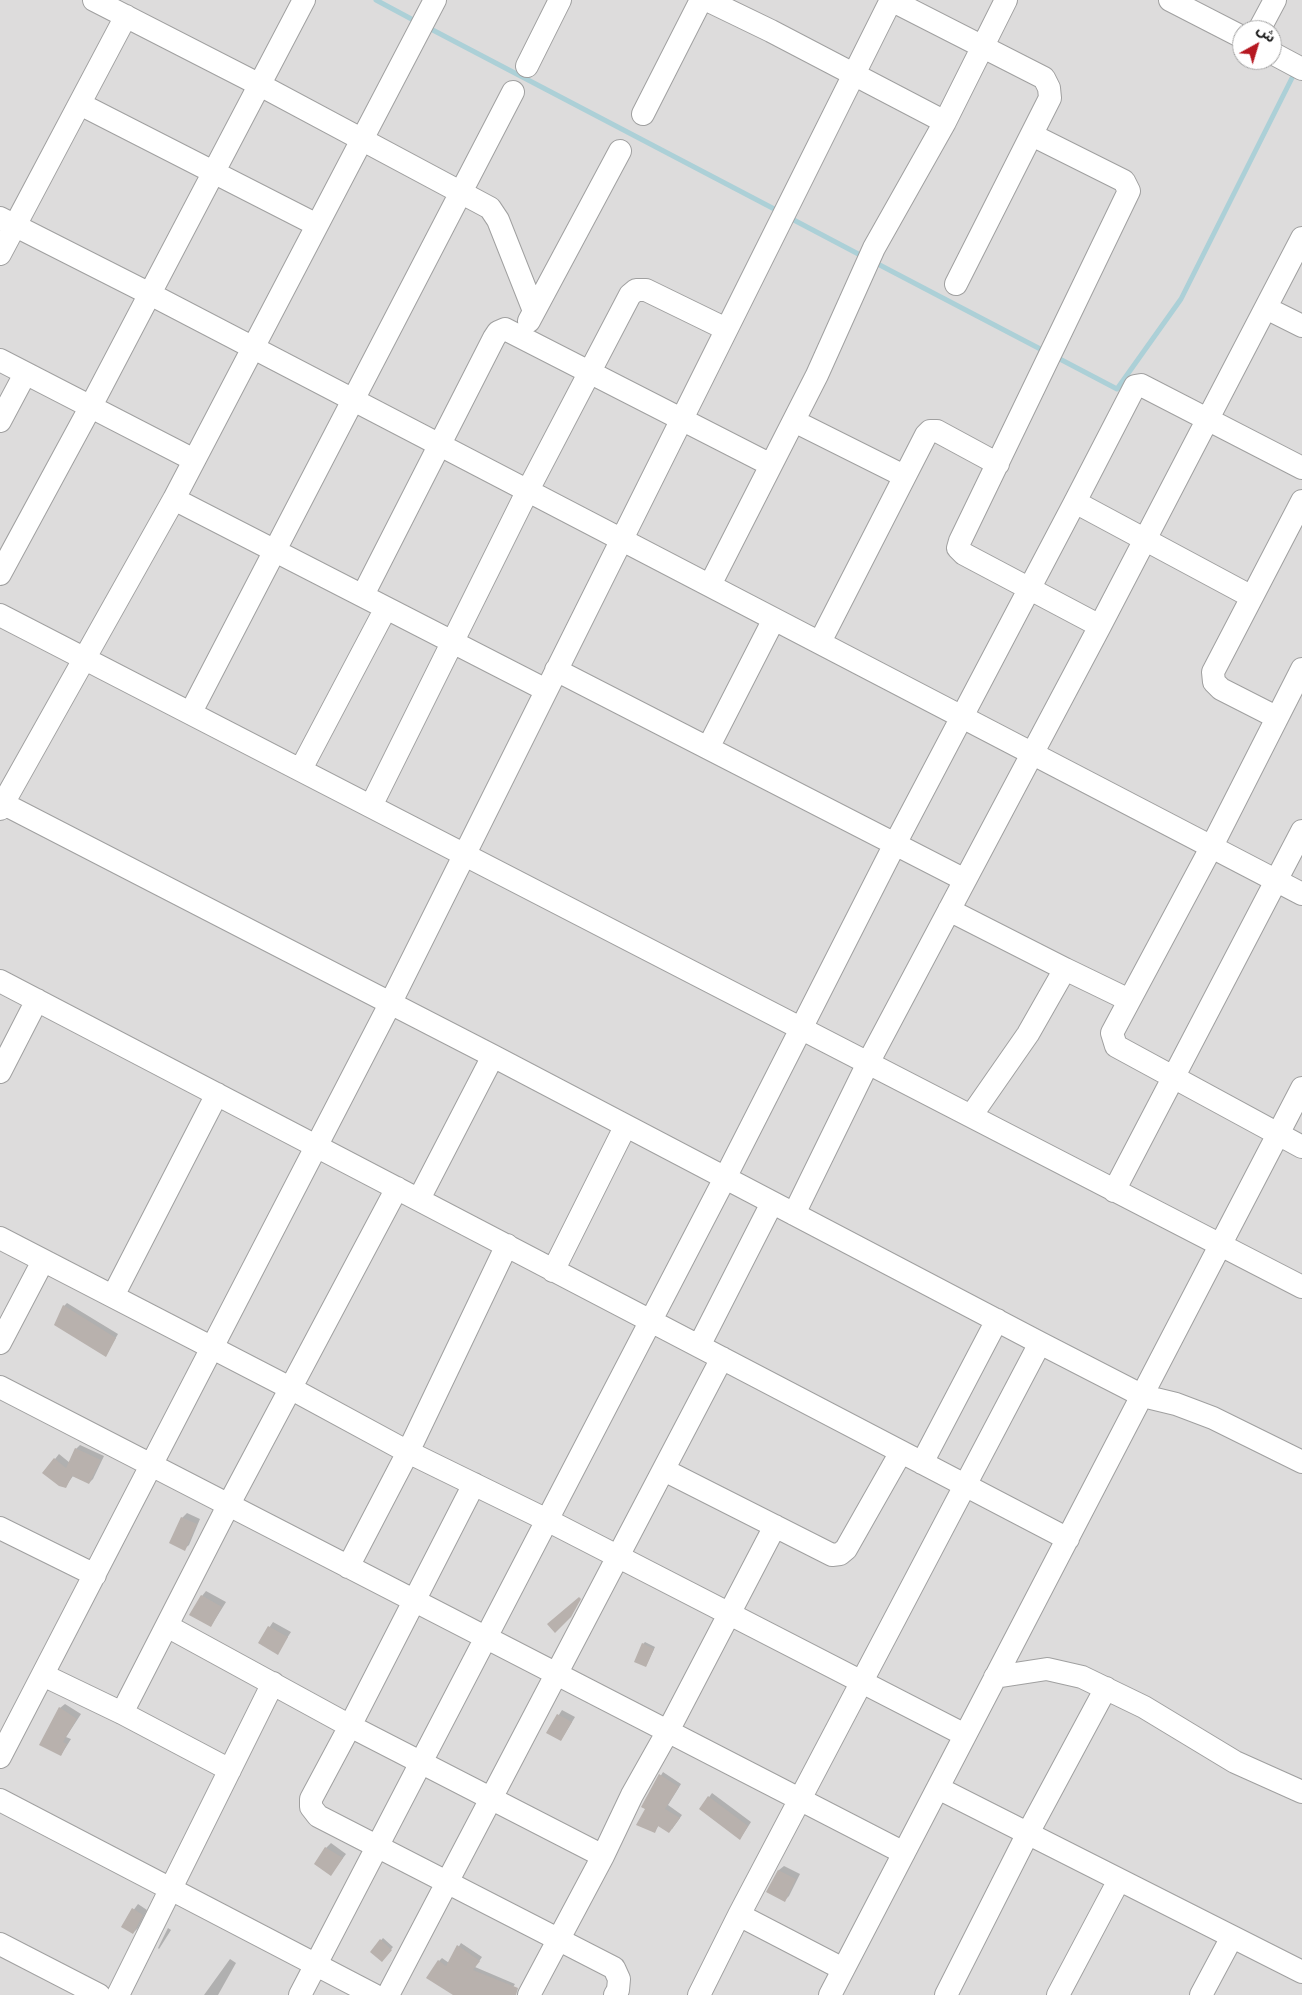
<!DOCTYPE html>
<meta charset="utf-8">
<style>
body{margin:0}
#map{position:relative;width:1302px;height:1995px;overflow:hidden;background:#efebe7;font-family:"Fira Sans Condensed","Noto Sans Arabic",sans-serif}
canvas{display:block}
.north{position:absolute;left:1232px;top:20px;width:50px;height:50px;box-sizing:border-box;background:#fff;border:1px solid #a5a5a5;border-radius:50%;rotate:39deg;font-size:14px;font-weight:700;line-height:20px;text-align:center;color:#1f1f1f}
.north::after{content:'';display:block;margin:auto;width:18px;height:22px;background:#b61821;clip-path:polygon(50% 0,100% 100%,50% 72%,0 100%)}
</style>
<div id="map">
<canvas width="1302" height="1995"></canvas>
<div class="north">ش</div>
</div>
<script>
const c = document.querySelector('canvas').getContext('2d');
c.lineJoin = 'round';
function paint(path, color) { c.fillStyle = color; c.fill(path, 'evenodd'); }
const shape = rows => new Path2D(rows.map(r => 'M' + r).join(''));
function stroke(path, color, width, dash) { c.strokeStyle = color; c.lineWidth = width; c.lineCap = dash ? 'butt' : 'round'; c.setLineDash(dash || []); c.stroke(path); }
paint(shape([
 [0,0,1302,0,1302,1995,0,1995],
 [1242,30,1272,30,1272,60,1242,60]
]), '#dddcdc');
paint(shape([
 [67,1303,118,1334,106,1355,64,1306],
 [80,1445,104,1456,93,1479,89,1483,73,1476,66,1486,44,1473,59,1454,70,1463,76,1449],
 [187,1513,200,1519,189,1545,184,1549,182,1518],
 [206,1591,226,1602,211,1626,202,1596],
 [273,1622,291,1632,277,1653,259,1643],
 [645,1642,655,1647,646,1666,643,1644],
 [65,1704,81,1714,66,1737,71,1739,61,1755,60,1708],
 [562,1710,575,1717,561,1740,548,1732],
 [663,1772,681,1784,668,1805,682,1815,672,1829,659,1825,654,1832,646,1809,642,1807],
 [712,1793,751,1822,740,1839,701,1809],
 [331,1843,346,1854,331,1874,326,1848],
 [784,1866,800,1874,789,1896,785,1900,768,1892,779,1870],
 [138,1904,147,1910,138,1928,133,1933,122,1926],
 [168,1928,171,1930,159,1949,158,1948],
 [383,1938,393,1947,382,1960,371,1952],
 [461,1943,482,1957,475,1967,515,1984,508,1995,455,1995,439,1961,442,1958,449,1963],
 [230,1959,236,1963,218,1995,204,1995]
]), '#0003');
stroke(shape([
 [376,0,417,22],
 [427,27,780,212],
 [790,218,864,257],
 [874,262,1046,352],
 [1056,357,1117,389,1181,299,1295,72]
]), '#acd0d7', 5);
paint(shape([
 [63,1305,116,1338,106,1357,54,1325],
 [75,1448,101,1460,89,1484,72,1476,66,1488,59,1486,42,1473,54,1458,66,1468],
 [181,1517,197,1524,185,1551,169,1543],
 [201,1595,222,1607,211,1627,189,1615],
 [579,1597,581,1599,571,1617,555,1633,547,1624],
 [268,1626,288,1637,278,1655,258,1643],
 [642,1643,654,1649,646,1667,634,1662],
 [59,1707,77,1719,63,1742,67,1744,61,1756,39,1745],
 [557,1714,572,1722,561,1741,546,1733],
 [659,1774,679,1787,665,1809,680,1818,669,1833,658,1826,655,1833,636,1825,645,1809,641,1807],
 [708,1796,748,1826,740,1840,699,1809],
 [325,1847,343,1858,331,1876,314,1864],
 [778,1870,796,1879,785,1902,766,1892],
 [132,1908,143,1915,133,1934,121,1927],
 [380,1939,392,1950,382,1962,370,1952],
 [457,1945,480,1961,473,1970,518,1988,516,1995,453,1995,426,1978,438,1960,446,1966]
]), '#b8b1ad');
const minor = shape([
 [94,0,260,85,490,208,498,220,534,311],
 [707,0,771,31,945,122],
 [891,0,1044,78,1049,88,1050,98,956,284],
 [1170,0,1242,37],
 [1259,30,1275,0],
 [1272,53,1302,69],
 [527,66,560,0],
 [80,104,317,225],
 [643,114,701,0],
 [1032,135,1124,181,1129,191,960,541,958,548,964,554,1100,626],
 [0,218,150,294,1302,894],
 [0,254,126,16],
 [1266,308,1302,326],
 [529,321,620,151],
 [0,360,194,460],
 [0,421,25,374],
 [794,421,904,476],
 [174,499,546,690],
 [1075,502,1252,597],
 [0,574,91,406,304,0],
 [710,585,817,375,874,248,945,122,1006,0],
 [363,595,494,338,498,332,505,329,771,465],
 [0,615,1302,1287],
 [820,642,926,435,930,431,937,431,998,464],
 [1302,669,1212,846,1112,1033,1116,1046,1302,1147],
 [556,670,965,880],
 [191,712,513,92],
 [1276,717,1221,689,1214,682,1213,672,1302,501],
 [708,748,774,619],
 [301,769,386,608],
 [0,802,493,1056,1040,1343,1143,1396,1176,1404,1213,1418,1302,1462],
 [371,806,528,490,630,295,636,290,646,290,726,329],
 [0,809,174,499,435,0],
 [949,910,1065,969,1028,1034,971,1116],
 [1065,969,1129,1000],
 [0,981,1068,1539],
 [0,1072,37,1000],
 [1114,1191,1302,831],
 [419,1199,493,1056],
 [794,1214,868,1063,1100,626,1302,238],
 [0,1238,290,1388,408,1452,547,1520,965,1735],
 [553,1271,625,1127],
 [113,1296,217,1094],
 [0,1343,43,1261],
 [699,1346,772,1203],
 [0,1387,904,1853],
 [922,1463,997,1320],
 [664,1470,832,1555,840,1554,846,1549,901,1452],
 [474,1484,350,1726,311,1799,311,1807,318,1816,614,1968,619,1979,618,1990,615,1995],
 [0,1528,95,1575],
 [348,1567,408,1452,507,1245],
 [167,1626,350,1726,603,1856],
 [43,1675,122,1713,230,1770],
 [995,1677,1047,1669,1082,1677,1144,1707,1235,1762,1302,1792],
 [122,1713,229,1504,397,1188],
 [0,1757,390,1004,891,0],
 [938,1788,1302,1972],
 [0,1800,374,1995],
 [739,1915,843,1969],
 [0,1944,99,1995],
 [118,1995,273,1683],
 [300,1995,725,1178,895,844,1075,502,1135,386,1141,385,1302,468],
 [388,1995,722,1358],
 [529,1995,603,1856,632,1795,668,1731,775,1526],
 [699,1995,739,1915,1040,1343],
 [830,1995,1302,1088],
 [946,1995,1028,1833,1106,1688],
 [1058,1995,1119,1880],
 [1201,1995,1232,1937]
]);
stroke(minor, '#a0a0a0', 24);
stroke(minor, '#fff', 22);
</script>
